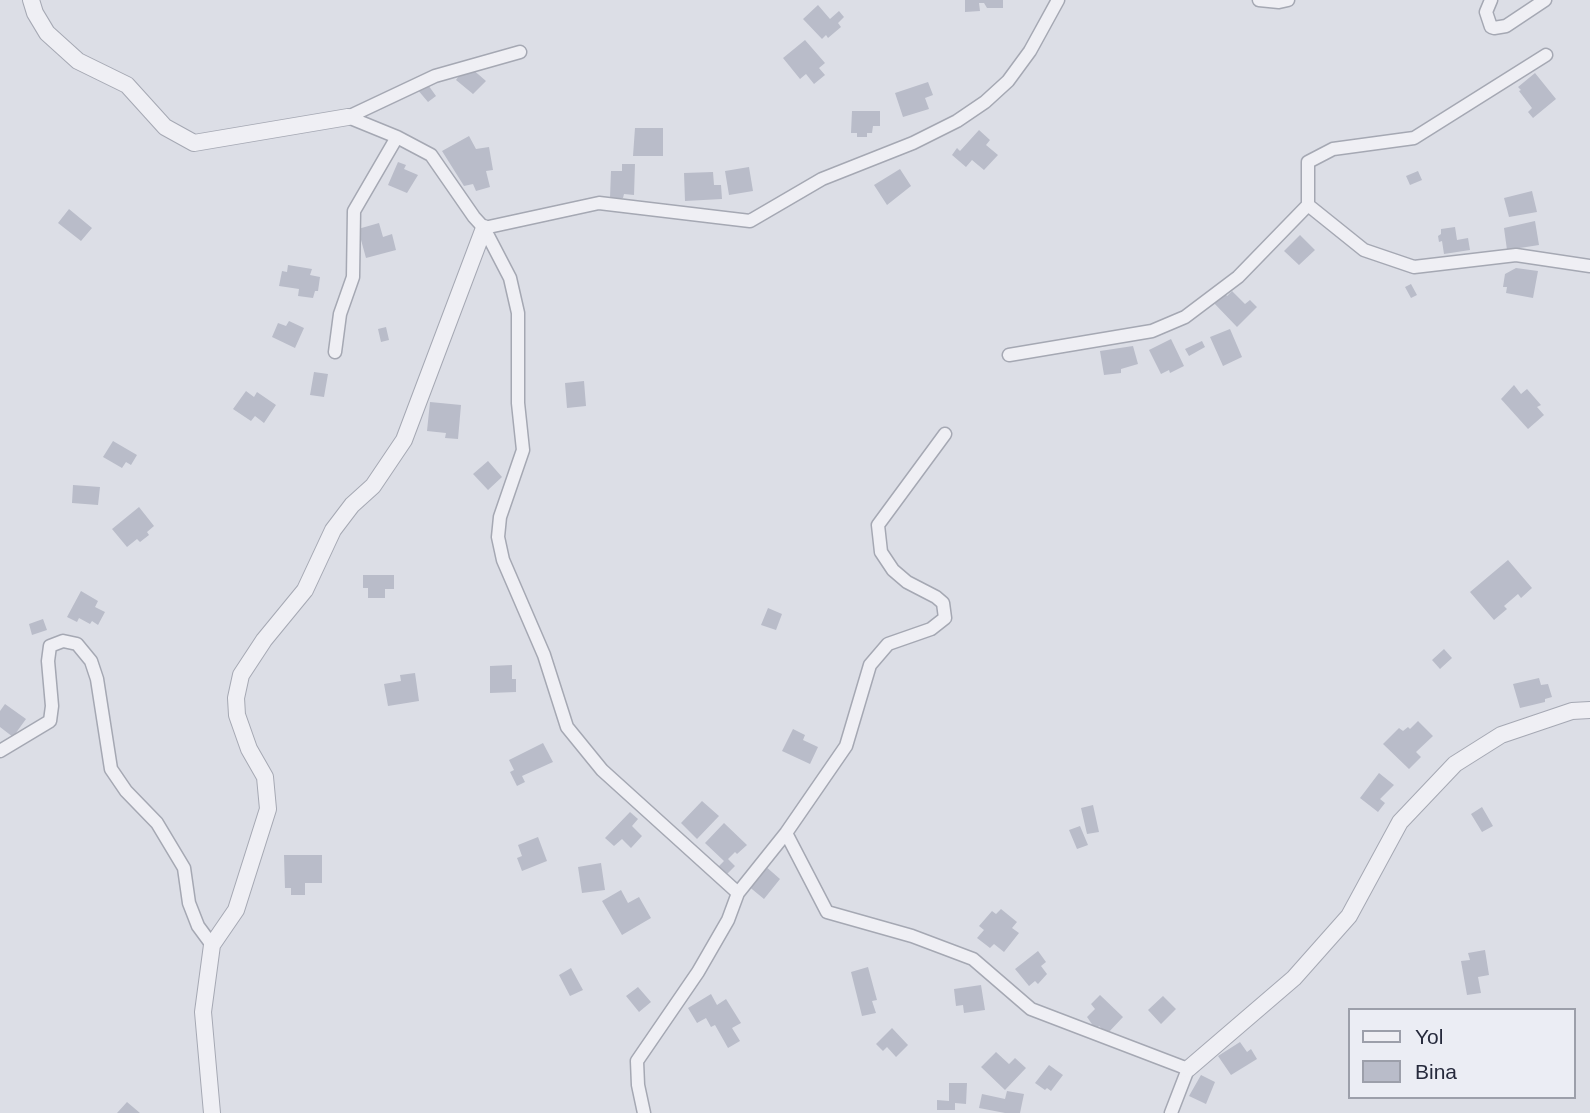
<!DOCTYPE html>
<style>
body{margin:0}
#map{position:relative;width:1590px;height:1113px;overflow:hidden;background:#dcdee6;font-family:Helvetica,sans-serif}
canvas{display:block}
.legend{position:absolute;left:1348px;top:1008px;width:228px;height:91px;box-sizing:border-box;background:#ebedf4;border:2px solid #9c9faa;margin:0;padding:9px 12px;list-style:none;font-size:21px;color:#262a3c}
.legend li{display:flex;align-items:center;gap:14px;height:35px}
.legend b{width:35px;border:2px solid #9c9faa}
</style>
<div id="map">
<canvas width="1590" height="1113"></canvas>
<ul class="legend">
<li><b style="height:9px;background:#efeff4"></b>Yol</li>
<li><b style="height:19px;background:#b9bcc9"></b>Bina</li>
</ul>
</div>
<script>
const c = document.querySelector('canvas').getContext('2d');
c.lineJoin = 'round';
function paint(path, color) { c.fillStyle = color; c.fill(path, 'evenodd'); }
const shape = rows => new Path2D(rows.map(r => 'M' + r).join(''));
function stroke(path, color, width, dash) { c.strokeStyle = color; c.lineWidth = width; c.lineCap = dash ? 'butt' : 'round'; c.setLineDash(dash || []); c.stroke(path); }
paint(shape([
 [965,0,1003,0,1003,8,987,8,984,3,979,3,980,11,965,12],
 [818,5,830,19,839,11,844,17,838,23,841,27,828,38,826,35,822,39,803,19],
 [805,40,825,63,819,68,825,75,814,84,806,74,800,79,783,58],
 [471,68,486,81,473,94,456,80,463,70],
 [1535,73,1556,99,1533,118,1528,112,1532,108,1519,91,1521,90,1518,87],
 [426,82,436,96,428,102,417,89],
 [928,82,933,95,925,98,929,109,903,117,895,93],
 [852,111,880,111,880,126,873,126,872,133,867,133,867,137,857,137,857,133,851,133],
 [635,128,663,128,663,156,633,156],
 [979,130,990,140,986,145,998,155,984,170,972,160,966,167,952,155,957,148,960,151],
 [469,136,476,149,489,147,493,170,486,171,490,187,476,191,473,184,464,186,442,151],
 [398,162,406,165,404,169,418,175,407,193,388,185],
 [622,164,635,164,634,195,624,194,623,198,610,198,611,171,622,171],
 [749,167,753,191,729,195,725,171],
 [900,169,911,186,887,205,874,185],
 [1418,171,1422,180,1410,185,1406,176],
 [713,172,714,185,721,185,722,199,685,201,684,173],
 [1532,191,1537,212,1509,217,1504,198],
 [69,209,92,228,81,241,58,223],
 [1535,221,1539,245,1507,250,1504,228],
 [379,223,383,237,392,234,396,250,366,258,358,229],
 [1455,227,1457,240,1468,238,1470,250,1444,254,1442,241,1439,242,1438,236,1441,234,1441,229],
 [1300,235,1315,250,1299,265,1284,251],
 [288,265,312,269,310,275,320,277,318,291,315,291,313,298,298,296,299,289,279,286,282,271,287,272],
 [1516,268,1538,271,1533,298,1506,293,1507,287,1503,287,1505,274],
 [1411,284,1417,295,1411,298,1405,287],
 [1232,291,1245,304,1250,300,1257,307,1237,327,1213,302,1224,292,1227,296],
 [289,321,304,328,295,348,272,337,278,323,286,326],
 [386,327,389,340,381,342,378,329],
 [1230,329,1242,357,1223,366,1210,337],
 [1171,339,1184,366,1170,373,1169,370,1161,374,1149,350],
 [1202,341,1205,347,1189,356,1185,349],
 [1133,346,1138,364,1121,369,1121,373,1104,375,1100,351],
 [314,372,328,374,324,397,310,395],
 [584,381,586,406,567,408,565,383],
 [1514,385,1521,394,1527,389,1541,405,1537,407,1544,415,1528,429,1501,399],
 [246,391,254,397,257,392,276,405,264,423,255,416,251,421,233,409],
 [430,402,461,405,458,439,445,438,446,433,427,431],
 [113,441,137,455,131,465,126,462,122,468,103,457],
 [488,461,502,477,488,490,473,474],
 [73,485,100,487,98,505,72,503],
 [139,507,154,526,147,532,149,535,140,542,137,539,127,547,112,529],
 [1508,560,1532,588,1521,598,1518,594,1504,606,1507,609,1494,620,1470,592],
 [363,575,394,575,394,589,385,589,385,598,368,598,368,588,363,588],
 [81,591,98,601,95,607,105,612,98,625,92,621,90,624,79,618,77,622,67,617],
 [768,608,782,614,776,630,761,625],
 [43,619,47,630,32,635,29,624],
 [1444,649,1452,658,1440,669,1432,660],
 [512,665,512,679,516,679,516,692,490,693,490,666],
 [415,673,419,701,388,706,384,684,401,681,400,675],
 [1539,678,1541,685,1548,684,1552,697,1545,699,1545,702,1520,708,1513,684],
 [5,704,26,719,13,737,0,727,0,711],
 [1418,721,1433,736,1416,752,1421,757,1409,769,1383,744,1399,728,1403,731,1408,727,1410,729],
 [793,729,805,735,803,740,818,747,810,764,782,751],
 [543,743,553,762,522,776,525,782,517,786,510,772,514,770,509,760],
 [1379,773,1394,785,1380,799,1385,803,1378,812,1360,798],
 [702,801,719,816,697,839,681,823],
 [1093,805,1099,832,1087,834,1081,808],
 [1482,807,1493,826,1482,832,1471,814],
 [630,812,638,819,632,826,642,836,631,848,622,839,614,846,605,838],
 [724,823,747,845,737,854,735,852,728,859,735,866,725,876,717,868,724,861,705,843],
 [1080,826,1088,845,1077,849,1069,830],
 [538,837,547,861,522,871,517,858,522,856,518,845],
 [284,855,322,855,322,883,305,883,305,895,291,895,291,888,285,888],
 [601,863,605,890,582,893,578,867],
 [764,865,780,879,764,899,747,885],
 [621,890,628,903,639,897,651,918,622,935,602,901],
 [1001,909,1017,922,1012,928,1019,933,1004,952,994,944,990,948,977,938,984,930,979,926,992,911,996,914],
 [1485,950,1489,975,1478,977,1481,993,1467,995,1461,961,1470,960,1468,953],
 [1038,951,1046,962,1041,966,1047,974,1038,984,1035,981,1029,986,1015,969],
 [868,967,877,1000,872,1001,876,1013,862,1016,851,972],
 [571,968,583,990,570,996,559,975],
 [981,985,985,1010,964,1013,963,1005,956,1006,954,989],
 [638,987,651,1002,639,1012,626,996],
 [711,994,717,1005,726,999,741,1023,732,1028,740,1041,728,1048,715,1025,711,1027,706,1018,697,1023,688,1008],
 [1100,995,1123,1017,1107,1034,1099,1026,1096,1030,1087,1017,1095,1009,1091,1004],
 [1163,996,1176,1009,1161,1024,1148,1010],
 [892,1028,908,1045,896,1057,887,1047,883,1051,876,1044],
 [1240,1042,1247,1052,1251,1049,1257,1059,1231,1075,1218,1056],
 [996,1052,1009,1064,1015,1058,1026,1068,1005,1090,981,1067],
 [1049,1065,1063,1075,1051,1091,1047,1088,1045,1090,1035,1083],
 [1201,1075,1215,1082,1206,1104,1189,1096],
 [949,1083,967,1083,966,1104,955,1103,955,1110,937,1110,937,1100,949,1101],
 [1007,1091,1024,1094,1020,1113,1005,1113,979,1108,982,1094,1005,1099],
 [127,1102,140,1113,117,1113]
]), '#b9bcc9');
const minor = shape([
 [1259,0,1279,2,1288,0],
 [1491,0,1486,12,1491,27,1494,28,1506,26,1545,0],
 [348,117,397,137,431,155,474,217,484,228,510,278,518,313,518,403,523,450,500,517,498,537,503,560,544,655,567,727,602,770,738,893],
 [348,117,435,76,520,52],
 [1308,205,1364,250,1414,267,1516,255,1590,266],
 [484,228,599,203,750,221,822,179,913,143,957,121,985,102,1008,81,1030,51,1058,0],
 [335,352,340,314,353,277,354,211,397,137],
 [1009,355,1152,331,1185,317,1238,277,1308,205,1308,162,1333,149,1414,138,1546,55],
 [0,751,50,721,52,706,48,661,50,646,63,641,77,644,91,661,97,679,111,769,126,791,157,823,184,868,189,903,198,926,212,945],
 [786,833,827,912,912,936,973,959,1031,1009,1188,1069,1171,1113],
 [644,1113,638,1085,637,1061,698,972,728,920,738,893,786,833,846,746,870,665,888,644,931,629,945,618,943,603,936,597,907,582,893,570,881,552,878,525,945,434]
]);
const tertiary = shape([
 [31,0,35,13,47,33,78,61,127,85,165,127,194,143,348,117],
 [1188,1069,1294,978,1349,916,1400,822,1455,764,1501,735,1572,711,1590,710],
 [212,1113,203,1012,212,945,236,910,268,809,265,777,249,749,237,715,236,698,241,675,264,640,305,590,333,530,352,505,373,486,404,440,484,228]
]);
stroke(minor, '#a5a8b3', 15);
stroke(tertiary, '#a5a8b3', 18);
stroke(minor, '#efeff4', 12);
stroke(tertiary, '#efeff4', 16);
</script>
